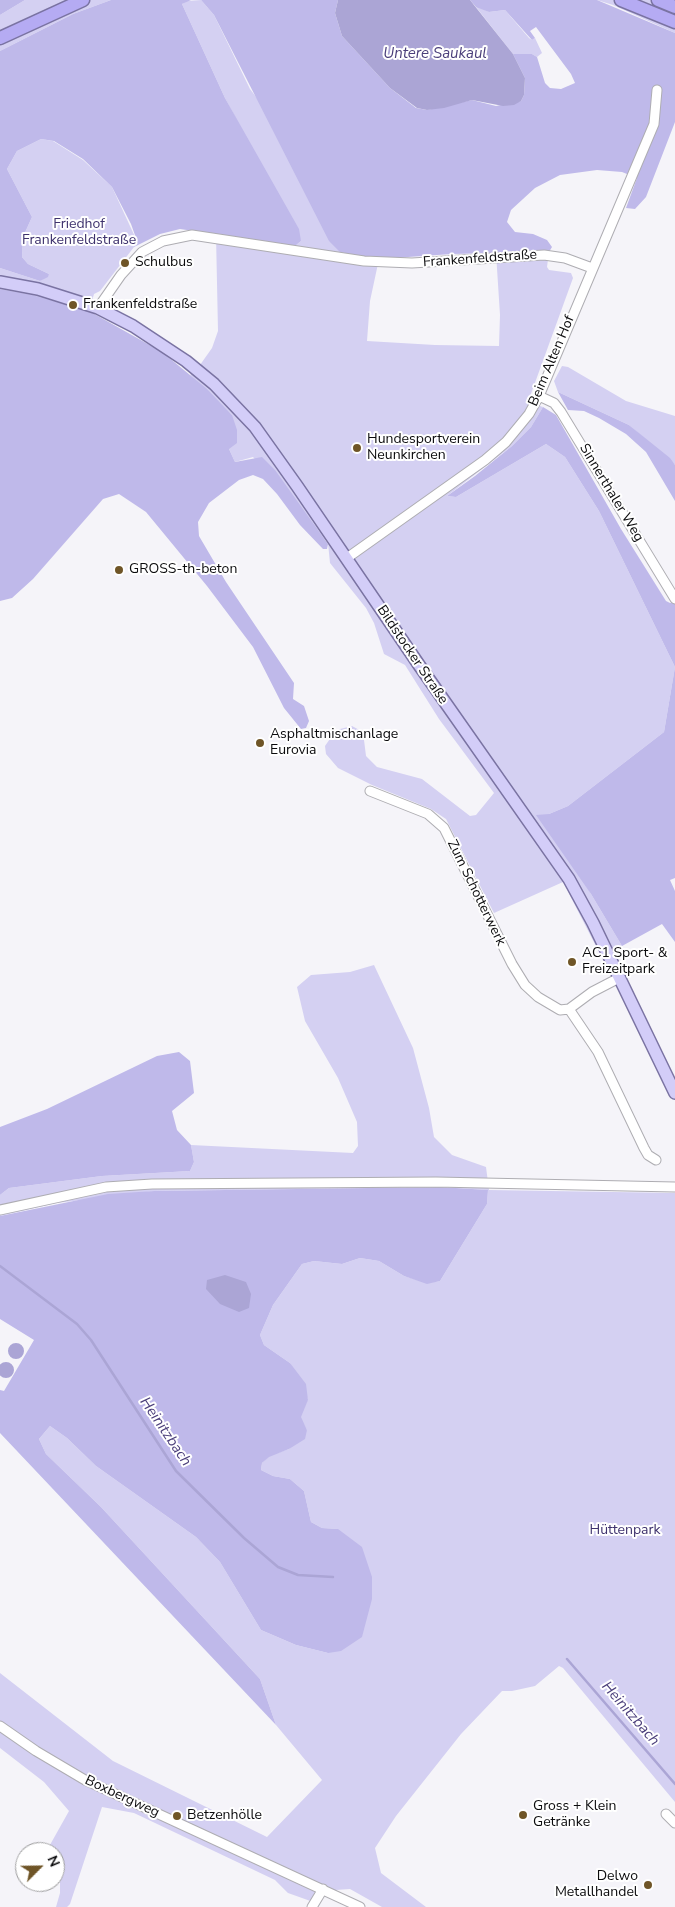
<!DOCTYPE html>
<meta charset="utf-8">
<style>
body{margin:0}
#map{position:relative;width:675px;height:1907px;overflow:hidden;background:#f5f4f9;font-family:"Nunito Sans",sans-serif}
canvas{display:block}
.north{position:absolute;left:15px;top:1842px;width:50px;height:50px;box-sizing:border-box;background:#fff;border:1px solid #9d9d9e;border-radius:50%;rotate:67deg;font-size:14px;font-weight:700;line-height:20px;text-align:center;color:#0b0b0d}
.north::after{content:'';display:block;margin:auto;width:18px;height:22px;background:#6f5527;clip-path:polygon(50% 0,100% 100%,50% 72%,0 100%)}
</style>
<div id="map">
<canvas width="675" height="1907"></canvas>
<div class="north">N</div>
</div>
<script>
const c = document.querySelector('canvas').getContext('2d');
c.lineJoin = 'round';
function paint(path, color) { c.fillStyle = color; c.fill(path, 'evenodd'); }
const shape = rows => new Path2D(rows.map(r => 'M' + r).join(''));
function stroke(path, color, width, dash) { c.strokeStyle = color; c.lineWidth = width; c.lineCap = dash ? 'butt' : 'round'; c.setLineDash(dash || []); c.stroke(path); }
function drawText(font, color, halo, rows, align = 'center') {
  c.font = font + ' "Nunito Sans",sans-serif'; c.lineWidth = 4; c.setLineDash([]); c.textBaseline = 'middle'; c.strokeStyle = halo; c.fillStyle = color; for (const [text, x, y, turn = 0] of rows) {
    c.save(); c.translate(x, y); c.rotate((+turn || 0) * Math.PI / 180); c.textAlign = isNaN(turn) ? turn : align; if (halo) c.strokeText(text, 0, 0); c.fillText(text, 0, 0); c.restore();
  }
}
paint(shape([
 [25,0,111,0,73,14,0,51,0,15],
 [201,0,214,15,250,89,379,259,370,301,367,341,435,345,499,346,500,315,496,253,549,252,547,267,549,270,571,273,573,278,528,402,543,407,531,427,512,446,447,496,456,497,546,444,565,457,599,511,675,667,664,732,568,806,549,814,591,894,622,946,601,956,563,882,494,913,446,819,431,809,372,785,338,768,326,754,325,746,336,730,352,726,363,732,366,756,377,767,422,779,470,816,476,815,494,793,439,719,405,665,384,654,374,623,366,608,330,563,328,543,253,457,235,462,229,449,232,415,190,375,200,365,212,348,218,331,216,235,295,246,301,241,225,98,182,4,187,1],
 [597,0,675,0,675,33,613,5],
 [478,6,489,12,505,10,529,38,532,40,535,38,542,53,537,57,532,54,513,54,476,7],
 [41,139,53,141,83,160,112,187,136,239,134,247,100,291,94,294,89,311,0,289,0,268,40,281,49,274,28,264,22,257,23,237,32,217,7,169,17,151],
 [562,366,568,367,626,401,675,416,675,465,629,425,558,392,554,381],
 [374,965,413,1048,429,1108,434,1137,452,1155,486,1167,489,1190,675,1193,675,1802,563,1668,559,1666,535,1686,512,1691,502,1691,461,1734,396,1816,375,1848,381,1873,426,1907,382,1907,350,1889,321,1891,316,1903,288,1893,275,1880,134,1813,102,1807,70,1904,67,1907,56,1907,60,1893,60,1878,55,1875,55,1852,46,1852,69,1811,44,1782,0,1748,0,1673,113,1761,267,1837,322,1780,276,1725,260,1679,101,1507,46,1454,39,1439,50,1426,67,1438,96,1466,196,1537,220,1562,261,1630,296,1645,328,1653,338,1529,322,1528,311,1522,304,1491,290,1479,273,1476,261,1470,262,1463,269,1456,289,1449,307,1430,300,1417,308,1399,290,1363,264,1345,260,1335,273,1305,302,1264,314,1261,342,1264,360,1258,379,1261,404,1276,427,1283,440,1281,487,1204,488,1190,440,1187,154,1191,57,1203,0,1216,0,1195,9,1188,102,1176,190,1171,194,1162,191,1145,353,1153,358,1146,357,1122,338,1078,305,1021,297,987,311,975,350,972]
]), '#d4d0f2');
paint(shape([
 [0,0,25,0,0,15],
 [111,0,191,0,182,4,225,98,299,229,301,241,295,246,180,229,160,234,134,247,136,238,131,224,112,187,83,159,54,141,41,139,17,151,7,169,32,217,23,237,22,257,28,264,49,274,48,277,40,281,0,268,0,51,73,14],
 [201,0,338,0,335,13,342,36,390,88,416,108,427,110,472,100,496,106,521,101,524,95,525,78,513,54,532,54,537,57,545,83,550,88,561,89,575,83,571,74,536,27,530,31,535,38,532,40,505,10,489,12,476,7,470,0,597,0,675,33,675,122,646,197,635,209,626,208,637,178,622,172,597,170,560,175,535,188,511,210,507,222,515,232,533,234,547,240,552,247,549,252,452,254,379,259,340,252,329,241,214,15],
 [0,289,32,295,89,311,162,352,207,389,232,415,237,430,237,443,229,449,235,462,262,457,275,470,328,544,327,549,323,549,300,525,277,494,263,479,253,475,239,480,209,503,198,522,199,536,226,582,294,683,293,699,304,706,309,721,306,728,301,729,284,708,253,647,207,586,146,512,119,494,103,499,33,579,12,598,0,601],
 [558,392,629,425,670,458,675,465,675,501,646,452,626,434,599,418,584,411,568,410],
 [543,407,556,415,621,529,666,601,670,603,675,601,675,878,670,880,675,891,675,942,662,924,622,946,591,894,536,815,549,814,568,806,664,732,675,667,599,511,565,457,546,444,456,497,447,496,475,476,512,446,531,427],
 [179,1052,190,1061,194,1093,172,1111,177,1130,191,1145,194,1162,190,1171,102,1176,9,1188,0,1195,0,1127,47,1109,157,1056],
 [440,1187,488,1190,487,1204,440,1281,427,1284,404,1276,379,1261,360,1258,342,1264,314,1261,302,1264,273,1305,260,1335,264,1345,290,1363,306,1384,308,1400,301,1417,307,1430,305,1439,289,1449,269,1457,262,1463,261,1470,273,1476,290,1479,304,1491,311,1522,322,1528,338,1529,362,1547,372,1577,372,1599,362,1637,341,1651,328,1653,296,1645,261,1630,220,1562,196,1537,96,1466,67,1438,50,1426,39,1439,46,1454,101,1507,260,1679,276,1725,0,1433,0,1390,4,1391,34,1340,0,1319,0,1216,108,1194,154,1191]
]), '#bfb9ea');
paint(shape([
 [338,0,470,0,513,54,525,78,524,95,521,101,514,105,503,106,472,100,444,108,427,110,417,108,390,88,342,36,335,13],
 [225,1275,246,1282,251,1294,249,1308,239,1312,220,1304,206,1289,207,1280],
 '8 1351a8 8 0 1 1 16 0a8 8 0 1 1-16 0Z',
 '-2 1370a8 8 0 1 1 16 0a8 8 0 1 1-16 0Z'
]), '#aba5d5');
stroke(shape([
 [0,1266,77,1324,91,1340,176,1471,244,1538,278,1567,298,1575,333,1577],
 [567,1659,675,1784]
]), '#aba5d5', 2.5);
const minor = shape([
 [98,308,121,275,142,252,163,241,192,235,364,261,412,263,544,255,565,258,592,268],
 [539,396,554,403,561,412,675,599],
 [347,558,485,460,506,442,529,414,539,396,654,124,657,90],
 [370,791,428,814,444,828,512,964,525,985,538,997,560,1010,569,1009,592,992,619,978],
 [569,1009,598,1052,644,1148,648,1155,656,1160],
 [0,1210,106,1187,152,1184,436,1182,675,1187],
 [0,1726,36,1751,85,1780,360,1907],
 [666,1814,675,1823],
 [312,1907,323,1889]
]);
const major = shape([
 [0,282,38,289,98,308,133,326,186,361,214,384,255,427,297,486,419,665,569,879,593,923,675,1093]
]);
const highway = shape([
 [621,0,675,22],
 [658,0,675,7],
 [0,38,83,0]
]);
stroke(minor, '#aeadb2', 11);
stroke(major, '#7a73a2', 14);
stroke(highway, '#7a73a2', 15);
stroke(minor, '#fff', 9);
stroke(major, '#d3cdf8', 11);
stroke(highway, '#b5abf3', 12);
for (const [x, y, r, color] of [
 [125,263,5,"#6f5527"],
 [73,305,5,"#6f5527"],
 [357,448,5,"#6f5527"],
 [119,570,5,"#6f5527"],
 [260,743,5,"#6f5527"],
 [572,962,5,"#6f5527"],
 [523,1815,5,"#6f5527"],
 [177,1816,5,"#6f5527"],
 [648,1885,5,"#6f5527"]
]) { const dot = new Path2D(); dot.arc(x, y, r, 0, 2 * Math.PI); c.fillStyle = color; c.fill(dot); stroke(dot, '#fff', 2); }
drawText('14px', '#3e326d', '#fff', [
 ["Friedhof",79,225],
 ["Frankenfeldstraße",79,241],
 ["Hüttenpark",625,1531]
]);
drawText('14px', '#0b0b0d', '#fff', [
 ["Frankenfeldstraße",480,259,-4],
 ["Beim Alten Hof",552,361,-67],
 ["Sinnerthaler Weg",611,493,59],
 ["Bildstocker Straße",412,655,56],
 ["Zum Schotterwerk",476,893,64],
 ["Boxbergweg",122,1797,25]
]);
drawText('14px', '#0b0b0d', '#fff', [
 ["Schulbus",135,263],
 ["Frankenfeldstraße",83,305],
 ["Hundesportverein",367,440],
 ["Neunkirchen",367,456],
 ["GROSS-th-beton",129,570],
 ["Asphaltmischanlage",270,735],
 ["Eurovia",270,751],
 ["AC1 Sport- &",582,954],
 ["Freizeitpark",582,970],
 ["Gross + Klein",533,1807],
 ["Getränke",533,1823],
 ["Betzenhölle",187,1816],
 ["Delwo",638,1877,"right"],
 ["Metallhandel",638,1893,"right"]
], 'left');
drawText('italic 15px', '#4a3e7a', '#fff', [
 ["Untere Saukaul",435,54],
 ["Heinitzbach",165,1432,56],
 ["Heinitzbach",630,1714,49]
]);
</script>
